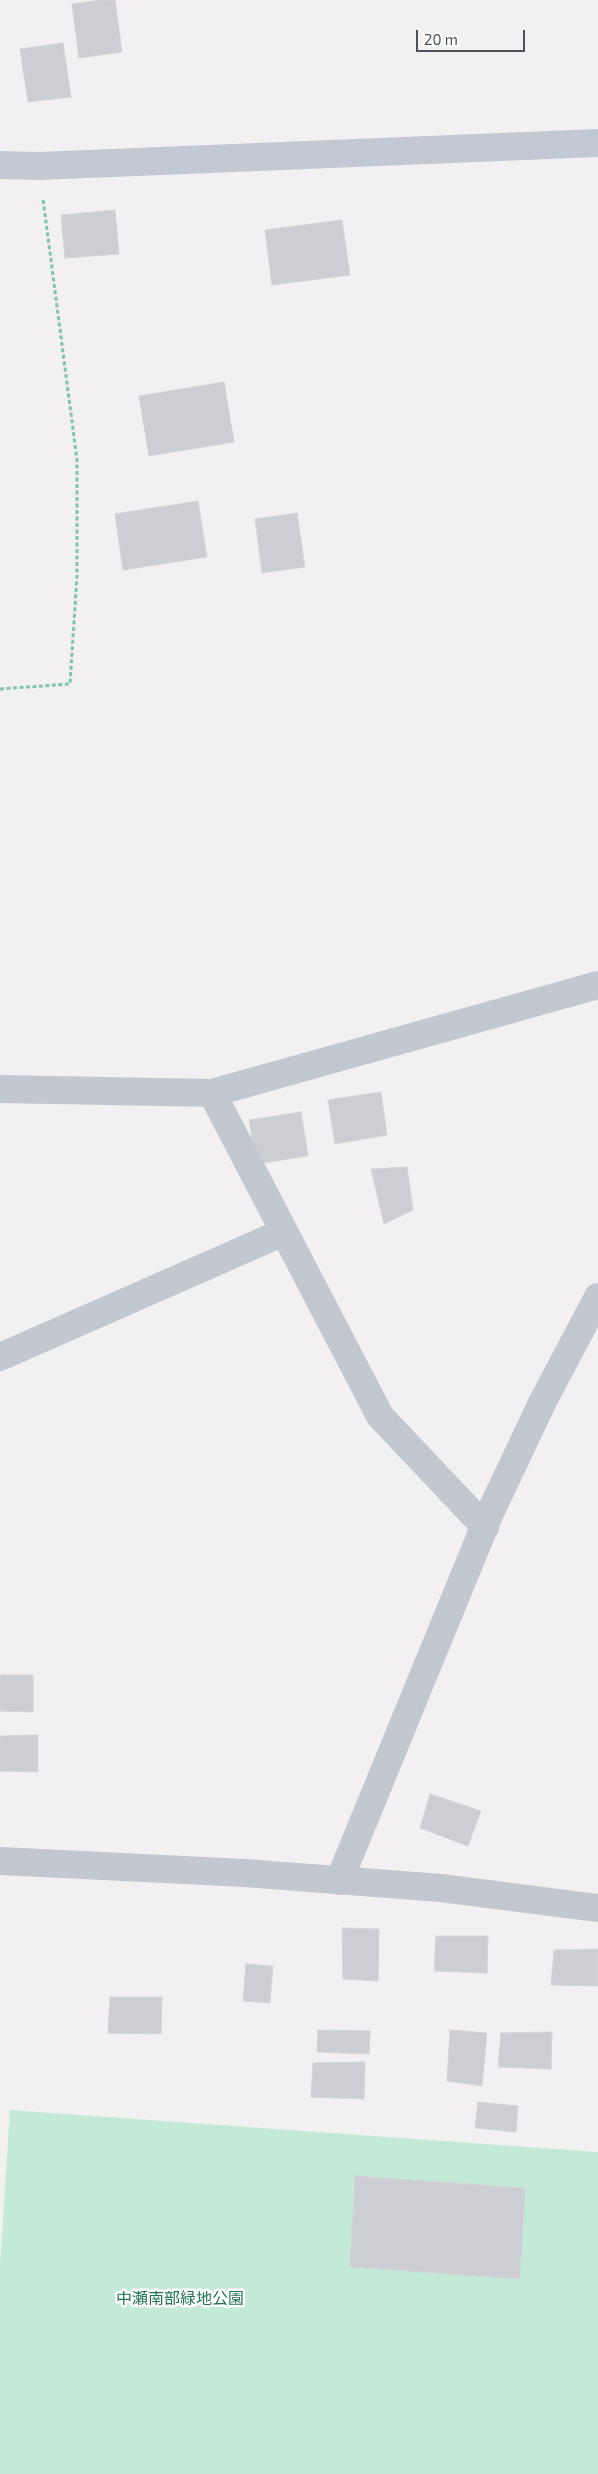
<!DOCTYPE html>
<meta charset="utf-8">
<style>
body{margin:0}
#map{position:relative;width:598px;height:2474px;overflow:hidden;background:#f2f0f0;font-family:"Exo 2",sans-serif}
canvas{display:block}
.scale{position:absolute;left:416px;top:30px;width:109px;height:22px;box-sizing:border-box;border:2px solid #49515b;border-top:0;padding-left:6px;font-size:15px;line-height:18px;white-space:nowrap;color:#49515b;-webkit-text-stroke:4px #fff;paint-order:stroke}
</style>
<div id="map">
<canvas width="598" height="2474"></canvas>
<div class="scale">20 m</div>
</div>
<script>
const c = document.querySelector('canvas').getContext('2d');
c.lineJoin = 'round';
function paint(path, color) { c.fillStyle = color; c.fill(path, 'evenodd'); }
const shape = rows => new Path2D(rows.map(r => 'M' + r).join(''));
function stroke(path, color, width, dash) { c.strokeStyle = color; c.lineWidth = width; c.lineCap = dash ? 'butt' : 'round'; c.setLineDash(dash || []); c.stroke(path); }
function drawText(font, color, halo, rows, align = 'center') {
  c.font = font + ' "Exo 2","Noto Sans JP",sans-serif'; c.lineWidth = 5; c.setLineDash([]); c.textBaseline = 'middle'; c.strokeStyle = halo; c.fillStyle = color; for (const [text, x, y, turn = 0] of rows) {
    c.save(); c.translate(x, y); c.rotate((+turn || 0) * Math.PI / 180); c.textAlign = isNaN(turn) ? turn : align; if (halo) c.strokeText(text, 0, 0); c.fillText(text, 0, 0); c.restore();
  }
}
paint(shape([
 [10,2110,598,2152,598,2474,0,2474,0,2267]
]), '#c3ead6');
const building = shape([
 [100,0,115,0,122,52,79,58,72,4,100,0],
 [63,43,71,97,28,102,20,49,63,43],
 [115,210,119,254,65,258,61,215,115,210],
 [342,220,350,275,272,285,265,230,342,220],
 [224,382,234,442,149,456,139,396,224,382],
 [198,501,207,557,123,570,115,514,198,501],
 [297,513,305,567,262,573,255,519,297,513],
 [381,1092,387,1135,335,1144,328,1100,381,1092],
 [301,1112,308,1156,256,1164,249,1120,301,1112],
 [407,1167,413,1210,384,1224,371,1169,407,1167],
 [0,1675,33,1675,33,1712,0,1711,0,1675],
 [38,1735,38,1772,0,1771,0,1736,38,1735],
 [430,1794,481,1811,468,1846,420,1828,430,1794],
 [342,1928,379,1929,378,1981,343,1979,342,1928],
 [436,1936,488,1936,487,1973,434,1971,436,1936],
 [598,1949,598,1986,551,1985,554,1950,598,1949],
 [246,1964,273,1966,270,2003,243,2001,246,1964],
 [110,1997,162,1997,161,2034,108,2033,110,1997],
 [318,2030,370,2031,369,2054,317,2052,318,2030],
 [450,2030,487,2033,482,2086,447,2081,450,2030],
 [552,2032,551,2069,498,2067,501,2033,552,2032],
 [365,2062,364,2099,311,2097,313,2063,365,2062],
 [478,2102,518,2106,516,2132,475,2128,478,2102],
 [355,2176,525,2188,520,2279,350,2267,355,2176]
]);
paint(building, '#cdced3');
stroke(building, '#d4d5da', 1);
stroke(shape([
 [0,689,70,684,77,576,77,460,43,199]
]), '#7fc5a9', 3, [4, 2.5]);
stroke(shape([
 [0,1089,212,1093,598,985],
 [212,1093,380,1416,485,1527],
 [0,1357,284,1232],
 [0,1861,245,1873,441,1888,598,1908],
 [339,1881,490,1513,543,1401,598,1297]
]), '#c2c8d0', 28);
stroke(shape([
 [0,165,39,166,598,143]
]), '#c2c9d4', 28);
drawText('16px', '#217553', '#fff', [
 ["中瀬南部緑地公園",180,2299]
]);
</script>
